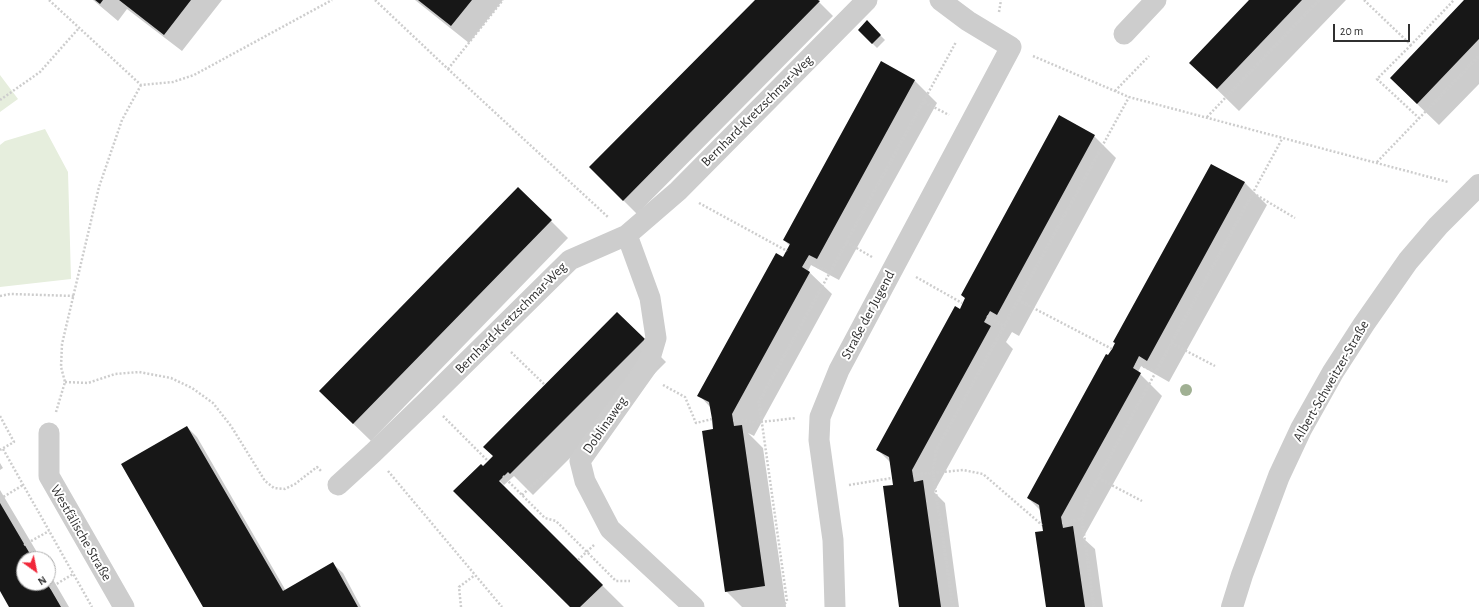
<!DOCTYPE html>
<meta charset="utf-8">
<style>
body{margin:0}
#map{position:relative;width:1479px;height:607px;overflow:hidden;background:#fff;font-family:"Alegreya Sans",sans-serif}
canvas{display:block}
.north{position:absolute;left:16px;top:551px;width:40px;height:40px;box-sizing:border-box;background:#fff;border:1px solid #acacac;border-radius:50%;rotate:147deg;font-size:11px;font-weight:700;line-height:16px;text-align:center;color:#303030}
.north::after{content:'';display:block;margin:auto;width:14px;height:18px;background:#f12739;clip-path:polygon(50% 0,100% 100%,50% 72%,0 100%)}
.scale{position:absolute;left:1333px;top:24px;width:77px;height:18px;box-sizing:border-box;border:2px solid #303030;border-top:0;padding-left:5px;font-size:12px;line-height:14px;white-space:nowrap;color:#303030;-webkit-text-stroke:3px #fff;paint-order:stroke}
</style>
<div id="map">
<canvas width="1479" height="607"></canvas>
<div class="north">N</div>
<div class="scale">20 m</div>
</div>
<script>
const c = document.querySelector('canvas').getContext('2d');
c.lineJoin = 'round';
function paint(path, color) { c.fillStyle = color; c.fill(path, 'evenodd'); }
const shape = rows => new Path2D(rows.map(r => 'M' + r).join(''));
function stroke(path, color, width, dash) { c.strokeStyle = color; c.lineWidth = width; c.lineCap = dash ? 'butt' : 'round'; c.setLineDash(dash || []); c.stroke(path); }
function drawText(font, color, halo, rows, align = 'center') {
  c.font = font + ' "Alegreya Sans",sans-serif'; c.lineWidth = 4; c.setLineDash([]); c.textBaseline = 'middle'; c.strokeStyle = halo; c.fillStyle = color; for (const [text, x, y, turn = 0] of rows) {
    c.save(); c.translate(x, y); c.rotate((+turn || 0) * Math.PI / 180); c.textAlign = isNaN(turn) ? turn : align; if (halo) c.strokeText(text, 0, 0); c.fillText(text, 0, 0); c.restore();
  }
}
paint(shape([
 [0,75,18,99,0,112],
 [45,129,68,172,71,279,0,287,0,145,5,141]
]), '#e6eedd');
paint(shape([
 [93,0,222,0,182,51,127,9,118,21],
 [415,0,503,0,469,43],
 [756,0,817,0,833,16,637,214,590,167],
 [1251,0,1346,0,1239,111,1190,63],
 [1466,0,1479,0,1479,84,1439,125,1413,100],
 [867,22,885,40,877,48,859,30],
 [881,63,915,81,937,103,839,280,811,265,808,271,832,294,754,436,748,433,763,448,786,607,742,607,726,591,715,430,711,408,699,395,790,246,784,240],
 [1094,136,1116,158,1019,336,1012,332,1006,342,1013,349,934,492,945,503,959,607,900,607,894,485,891,463,878,450,960,310,966,299,962,295],
 [1212,165,1245,183,1267,205,1169,382,1141,366,1138,372,1162,396,1083,538,1095,549,1103,607,1046,607,1044,532,1041,511,1028,498,1109,356],
 [551,221,568,238,371,441,338,409],
 [617,313,666,362,533,495,514,476,504,485,485,466],
 [187,427,197,437,286,591,333,564,343,573,361,607,204,607],
 [0,463,3,468,0,470],
 [481,465,624,607,571,607],
 [0,490,41,559,24,559,24,583,48,583,48,571,69,607,11,607,0,589]
]), '#0003');
paint(shape([
 [95,0,103,0,100,4],
 [119,0,191,0,164,35],
 [418,0,472,0,451,26],
 [755,0,818,0,820,1,623,201,589,167],
 [1249,0,1302,0,1217,89,1189,63],
 [1464,0,1479,0,1479,39,1417,104,1390,78],
 [867,20,881,35,872,44,858,30],
 [881,61,915,80,817,259,809,255,802,267,810,272,732,414,734,426,742,425,765,586,725,592,702,431,713,429,712,419,709,402,697,396,776,253,783,257,790,244,783,240],
 [1059,115,1095,135,997,315,990,311,984,322,991,326,912,470,914,482,923,480,941,607,899,607,883,486,893,485,889,457,876,450,955,306,960,309,965,298,961,295],
 [1211,164,1245,182,1147,361,1139,356,1133,368,1141,373,1061,517,1063,528,1073,526,1085,607,1046,607,1035,532,1043,531,1039,505,1027,498,1106,354,1108,355,1112,349,1115,343,1113,342],
 [518,187,552,220,353,424,319,391],
 [617,312,645,339,510,474,508,472,499,481,603,585,580,607,570,607,453,491,481,464,483,466,493,456,483,447],
 [187,426,283,591,333,562,358,607,203,607,121,464],
 [0,503,33,559,24,559,24,583,47,583,61,607,9,607,0,591]
]), '#171717');
stroke(shape([
 [49,0,141,85,173,82,194,75,332,0],
 [375,0,448,69,609,218],
 [1364,0,1411,45,1454,0],
 [999,12,1001,0],
 [1411,45,1377,79,1419,118],
 [1033,56,1129,97,1448,182],
 [448,69,503,0],
 [1115,91,1149,56],
 [0,100,40,72,79,28],
 [924,102,949,115],
 [1207,117,1319,0],
 [1377,162,1479,56],
 [1253,193,1295,218],
 [699,203,787,251],
 [846,242,872,257],
 [806,261,830,273],
 [916,277,962,303],
 [0,296,10,294,74,296],
 [1018,300,1112,349],
 [987,316,1004,326],
 [1171,343,1215,366],
 [511,352,545,385],
 [1136,363,1155,372],
 [65,382,88,383,115,374,139,372,171,378,192,388,213,403,231,426,265,481,274,488,285,489,295,484,317,467,321,471],
 [663,385,685,397,696,423,712,419],
 [56,412,65,382,61,367,62,344,99,187,122,120,141,85],
 [0,416,14,442,0,450],
 [443,416,488,461],
 [733,420,761,422,796,418],
 [3,449,92,607],
 [388,471,502,607],
 [913,475,963,470,983,474,1042,525],
 [503,476,545,518,556,521,616,581,630,581],
 [1098,478,1142,501],
 [849,485,892,478],
 [522,495,546,473],
 [0,499,23,485],
 [1062,523,1082,519],
 [24,545,49,531],
 [578,560,594,545],
 [50,588,73,574],
 [461,607,459,587,475,575],
 [782,607,787,601,759,402,956,42],
 [953,607,933,473,936,451,1129,97],
 [1094,607,1082,519,1087,499,1282,139]
]), '#cdcdcd', 2.5, [2, 2]);
stroke(shape([
 [1124,34,1156,0],
 [627,235,650,298,656,338,648,365,580,461,585,481,610,529,694,607],
 [49,433,49,476,124,607],
 [338,485,373,453,428,400,570,260,627,235,678,191,867,0],
 [835,607,833,540,819,440,820,417,839,370,1011,47,968,21,940,0]
]), '#cdcdcd', 21);
stroke(shape([
 [1232,607,1242,575,1279,476,1301,429,1333,372,1364,324,1408,261,1438,226,1479,185]
]), '#cdcdcd', 22);
c.fillStyle = '#a0b093';
for (const [x, y] of [
 [1186,390]
]) { c.beginPath(); c.arc(x, y, 6, 0, 2 * Math.PI); c.fill(); }
drawText('14px', '#303030', '#fff', [
 ["Bernhard-Kretzschmar-Weg",757,111,-45],
 ["Straße der Jugend",868,315,-62],
 ["Bernhard-Kretzschmar-Weg",511,318,-45],
 ["Albert-Schweitzer-Straße",1331,381,-60],
 ["Doblinaweg",605,425,-55],
 ["Westfälische Straße",81,533,60]
]);
</script>
